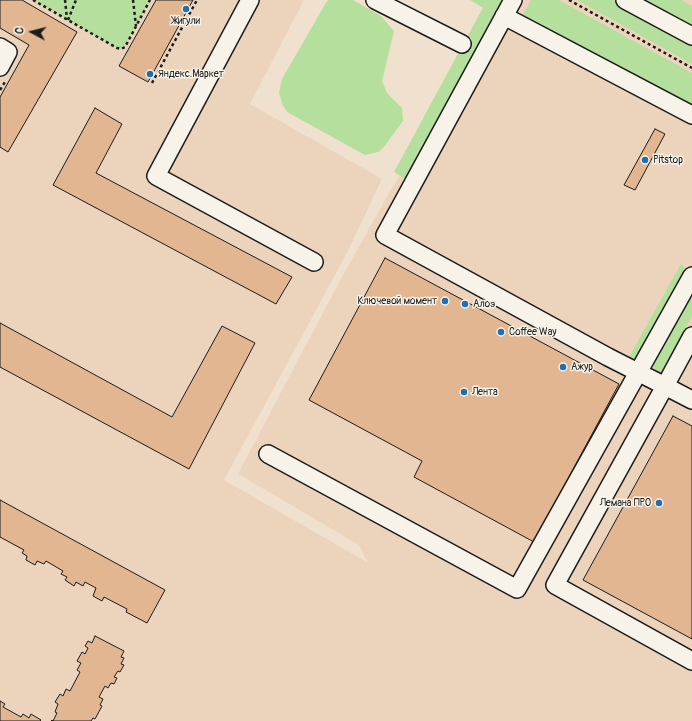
<!DOCTYPE html>
<meta charset="utf-8">
<style>
body{margin:0}
#map{position:relative;width:692px;height:721px;overflow:hidden;background:#f0e1ce;font-family:Pangolin,sans-serif}
canvas{display:block}
.north{position:absolute;left:12px;top:12px;width:40px;height:40px;-webkit-text-stroke:3px #f7f3e8;paint-order:stroke;rotate:277deg;font-size:11px;font-weight:700;line-height:16px;text-align:center;color:#1c1c1c}
.north::after{content:'';display:block;margin:auto;width:14px;height:18px;background:#1c1c1c;clip-path:polygon(50% 0,100% 100%,50% 72%,0 100%)}
</style>
<div id="map">
<canvas width="692" height="721"></canvas>
<div class="north">С</div>
</div>
<script>
const c = document.querySelector('canvas').getContext('2d');
c.lineJoin = 'round';
function paint(path, color) { c.fillStyle = color; c.fill(path, 'evenodd'); }
const shape = rows => new Path2D(rows.map(r => 'M' + r).join(''));
function stroke(path, color, width, dash) { c.strokeStyle = color; c.lineWidth = width; c.lineCap = dash ? 'butt' : 'round'; c.setLineDash(dash || []); c.stroke(path); }
function drawText(font, color, halo, rows, align = 'center') {
  c.font = font + ' Pangolin,sans-serif'; c.lineWidth = 3; c.setLineDash([]); c.textBaseline = 'middle'; c.strokeStyle = halo; c.fillStyle = color; for (const [text, x, y, turn = 0] of rows) {
    c.save(); c.translate(x, y); c.rotate((+turn || 0) * Math.PI / 180); c.textAlign = isNaN(turn) ? turn : align; if (halo) c.strokeText(text, 0, 0); c.fillText(text, 0, 0); c.restore();
  }
}
paint(shape([
 [0,0,304,0,250,104,382,179,347,253,224,480,367,562,359,545,238,474,337,286,385,200,432,120,424,116,487,0,692,0,692,721,0,721]
]), '#ecd4bc');
paint(shape([
 [34,0,150,0,124,46,121,49,117,48],
 [329,0,353,0,381,16,394,31,382,81,387,93,402,108,403,121,383,148,378,152,365,155,287,112,283,106,279,93,282,79,327,1],
 [470,0,504,0,407,180,394,172,483,8],
 [531,0,559,0,692,73,692,109,521,18],
 [577,0,613,0,692,44,692,64],
 [631,0,682,0,685,2,692,6,692,33],
 [681,264,684,267,685,275,638,359,629,357],
 [692,293,692,316,661,373,659,373,656,372,654,368,654,364]
]), '#b4df9c');
const building = shape([
 [0,0,22,0,77,32,8,152,0,147,0,97,29,45,0,28,0,0],
 [156,0,193,0,148,82,119,66,156,0],
 [95,108,122,124,96,173,292,277,276,304,53,185,95,108],
 [655,129,665,134,635,190,624,185,655,129],
 [385,258,619,384,534,542,414,477,422,461,309,400,385,258],
 [0,323,172,417,222,326,255,343,189,469,0,367,0,323],
 [673,416,692,426,692,639,583,580,673,416],
 [0,500,165,590,147,623,126,612,127,609,104,597,102,601,93,596,96,588,85,582,83,586,76,582,74,586,65,580,67,577,61,574,63,571,46,561,44,564,37,561,35,565,26,560,27,556,22,553,24,550,0,537,0,500],
 [95,636,124,651,121,657,124,658,121,664,124,665,120,672,118,671,114,677,117,678,114,684,111,683,108,688,105,686,99,697,103,699,100,705,102,706,95,719,93,718,91,721,51,721,52,720,53,721,57,713,55,712,58,704,55,702,60,694,63,696,66,689,70,691,80,672,77,670,81,663,77,661,82,652,85,654,88,648,85,646,88,641,92,643,95,636],
 [0,701,5,704,3,707,21,717,23,714,29,718,31,714,41,720,40,721,0,721,0,701]
]);
paint(building, '#e1b691');
stroke(building, '#1c1c1c', 1);
const minor = shape([
 [250,0,156,176,314,262],
 [375,0,462,44],
 [513,0,385,235,608,357,665,386,692,336],
 [625,0,692,36],
 [504,16,692,115],
 [0,47,8,52,0,67],
 [692,400,665,386,555,585,692,661],
 [268,454,517,589,692,276]
]);
stroke(minor, '#1c1c1c', 20);
stroke(shape([
 [33,0,117,48,121,49,125,47,150,0],
 [65,0,67,19],
 [133,0,136,26],
 [569,0,692,68],
 [68,20,76,0],
 [152,83,197,0],
 [0,90,5,82]
]), '#1c1c1c', 2.5, [3, 3]);
stroke(minor, '#f7f3e8', 17);
for (const [x, y, r, color] of [
 [186,9,4,"#1f6fb2"],
 [150,74,4,"#1f6fb2"],
 [645,160,4,"#1f6fb2"],
 [445,301,4,"#1f6fb2"],
 [465,304,4,"#1f6fb2"],
 [501,332,4,"#1f6fb2"],
 [563,367,4,"#1f6fb2"],
 [464,392,4,"#1f6fb2"],
 [659,503,4,"#1f6fb2"]
]) { const dot = new Path2D(); dot.arc(x, y, r, 0, 2 * Math.PI); c.fillStyle = color; c.fill(dot); stroke(dot, '#f7f3e8', 1.5); }
drawText('10px', '#1c1c1c', '#f7f3e8', [
 ["Жигули",186,21,"center"],
 ["Яндекс.Маркет",158,74],
 ["Pitstop",653,160],
 ["Ключевой момент",437,301,"right"],
 ["Алоэ",473,304],
 ["Coffee Way",509,332],
 ["Ажур",571,367],
 ["Лента",472,392],
 ["Лемана ПРО",651,503,"right"]
], 'left');
</script>
